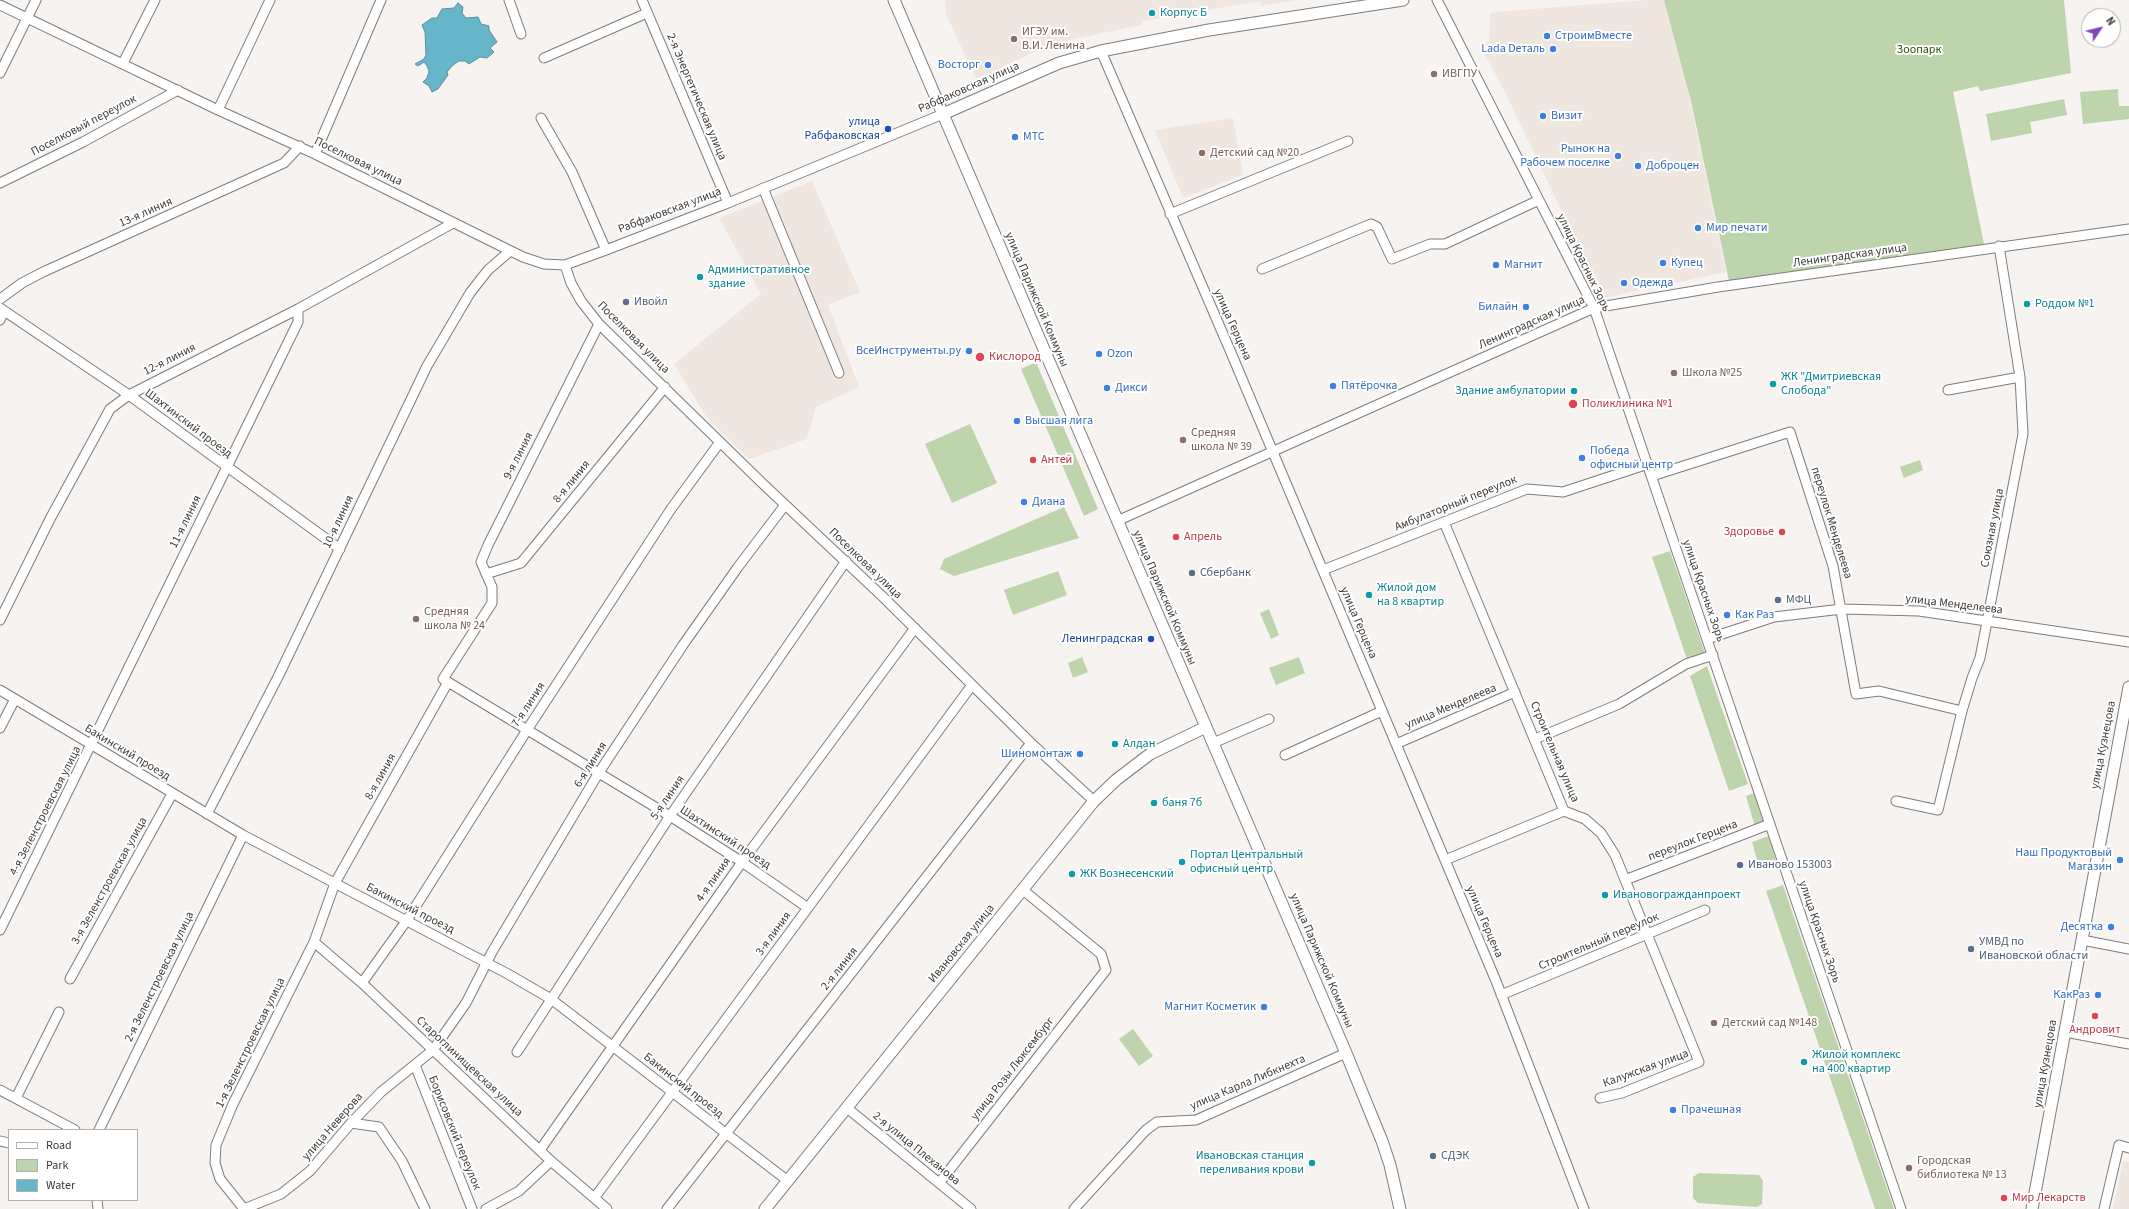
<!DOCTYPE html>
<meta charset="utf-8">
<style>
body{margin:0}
#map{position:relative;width:2129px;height:1209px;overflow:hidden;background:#f6f3f1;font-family:"Source Sans 3",sans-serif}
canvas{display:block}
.legend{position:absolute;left:8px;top:1129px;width:130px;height:72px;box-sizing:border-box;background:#fff;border:1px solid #b1b1b1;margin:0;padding:5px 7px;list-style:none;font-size:12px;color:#3d3c3b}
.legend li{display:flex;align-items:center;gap:8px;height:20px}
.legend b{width:20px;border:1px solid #b1b1b1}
.north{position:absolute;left:2081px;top:8px;width:40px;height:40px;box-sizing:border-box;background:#fff;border:1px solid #b1b1b1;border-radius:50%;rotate:55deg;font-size:11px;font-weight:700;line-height:16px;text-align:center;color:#3d3c3b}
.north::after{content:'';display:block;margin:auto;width:14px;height:18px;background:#8245bb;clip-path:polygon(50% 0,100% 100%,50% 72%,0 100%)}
</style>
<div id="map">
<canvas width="2129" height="1209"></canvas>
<ul class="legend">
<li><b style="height:5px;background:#fff"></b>Road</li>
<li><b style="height:11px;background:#bdd4ad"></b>Park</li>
<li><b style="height:11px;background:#67b5c8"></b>Water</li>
</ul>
<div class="north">N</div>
</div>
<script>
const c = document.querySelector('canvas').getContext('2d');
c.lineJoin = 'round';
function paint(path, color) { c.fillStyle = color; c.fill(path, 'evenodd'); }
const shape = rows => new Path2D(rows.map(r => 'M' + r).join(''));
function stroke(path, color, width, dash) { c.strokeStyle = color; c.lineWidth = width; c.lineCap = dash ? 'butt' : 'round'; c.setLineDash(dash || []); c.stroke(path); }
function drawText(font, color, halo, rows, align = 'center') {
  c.font = font + ' "Source Sans 3",sans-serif'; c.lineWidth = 4; c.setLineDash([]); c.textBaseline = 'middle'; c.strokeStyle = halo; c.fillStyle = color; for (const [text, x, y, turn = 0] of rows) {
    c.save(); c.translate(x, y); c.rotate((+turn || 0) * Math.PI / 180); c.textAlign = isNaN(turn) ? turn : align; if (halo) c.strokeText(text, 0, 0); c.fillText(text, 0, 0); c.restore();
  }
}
paint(shape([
 [945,0,1296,0,1261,6,1260,1,1142,21,1142,25,1054,43,976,79,946,14],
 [1647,0,1669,0,1726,272,1603,298,1504,90,1480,46,1489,41,1490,14,1495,12],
 [1233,118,1243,175,1183,198,1155,130],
 [812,181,860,292,828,305,859,387,816,407,807,439,749,459,707,418,674,364,761,294,719,218],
 [2123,1161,2129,1162,2129,1209,2113,1209]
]), '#f0e6e0');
paint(shape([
 [1664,0,2064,0,2071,73,1980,91,1978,86,1953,92,1985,249,1730,286,1691,101],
 [2118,89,2119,106,2129,106,2129,119,2083,124,2080,92],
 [2064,99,2067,115,2030,122,2032,133,1991,141,1986,114],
 [1036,362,1098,509,1084,516,1021,369],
 [970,424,997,483,952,503,925,444],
 [1920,460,1923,470,1904,478,1900,467],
 [1064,507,1079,538,954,576,940,569,944,559],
 [1670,551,1705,653,1687,659,1652,557],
 [1058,571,1067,595,1013,615,1004,590],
 [1269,609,1279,635,1271,639,1260,613],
 [1082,657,1088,672,1073,678,1068,663],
 [1299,657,1305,673,1276,685,1269,668],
 [1707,666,1748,784,1729,791,1690,676],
 [1754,793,1765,827,1756,830,1746,796],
 [1769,836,1778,868,1758,863,1752,842],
 [1783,885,1894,1209,1875,1209,1766,891],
 [1133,1029,1153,1056,1139,1066,1119,1039],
 [1699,1173,1759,1175,1763,1181,1762,1204,1757,1207,1698,1203,1693,1198,1693,1177]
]), '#bdd4ad');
const water = shape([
 [458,3,463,7,462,13,466,18,478,17,481,24,489,26,489,30,497,42,490,48,494,52,487,58,480,57,469,64,465,61,459,61,453,65,447,72,448,75,438,89,432,92,429,86,423,82,427,78,429,71,427,66,424,62,418,66,415,64,424,59,426,55,425,32,422,25,432,18,437,18,442,9,454,8,458,3]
]);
paint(water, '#67b5c8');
stroke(water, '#5a919e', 1);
const minor = shape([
 [509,0,521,34],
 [642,0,728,203],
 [1437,0,1594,308,1901,1209],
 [0,5,218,110,315,154,523,257,544,264,565,265,606,250,728,203,943,114],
 [1101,51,1232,355,1496,981,1584,1209],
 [544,58,647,13],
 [123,63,155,0],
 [0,73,36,0],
 [218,110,270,0],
 [541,118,572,172,606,250],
 [315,154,381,0],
 [0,183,83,142,178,90],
 [763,188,839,373],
 [1170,214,1348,141],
 [565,265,571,283,581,301,599,324,761,482,883,597,1031,743,1094,801],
 [1262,269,1371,224,1377,227,1392,259,1430,244,1445,244,1539,200],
 [0,299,22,283,43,272,284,163,300,146],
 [0,308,129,395,340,549],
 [0,320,4,311],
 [599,324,488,545,481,562,492,587,492,603,443,679,670,816,742,862,808,908],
 [1948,390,2020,377],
 [1652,476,1790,432,1833,566,1856,694,1879,691,1962,711],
 [1117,521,1594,308,1718,287,2129,229],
 [1444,522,1564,811,1585,819,1601,833,1615,855,1699,1062,1622,1093,1600,1098],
 [1323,570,1527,489,1563,492,1648,464],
 [486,574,521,563,665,387],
 [0,620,50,519,110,409,129,395,298,309,453,223],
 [1707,639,1774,617,1842,609,1919,611,2129,642],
 [0,690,243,835,508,974,551,999,788,1181],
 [0,728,15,699],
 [1535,739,1619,704,1686,664,1713,655],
 [1213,743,1269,719],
 [1396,744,1515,692],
 [1285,755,1382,711],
 [1896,801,1938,810,1962,711,1972,678,1980,658,2023,434,2020,377,1999,246],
 [207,814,278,677,427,366,470,293,488,270,510,251],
 [1445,860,1564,811],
 [1625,880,1770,824],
 [0,930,298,322,298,309],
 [2082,940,2129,949],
 [314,942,362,983,551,1161,607,1209],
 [70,979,172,794],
 [362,983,407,920,527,730,671,509,720,442],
 [1501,995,1705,910],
 [2065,1032,2129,1044],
 [517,1052,670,816,846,561],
 [415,1065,472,1209],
 [0,1090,75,1130],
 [16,1098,59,1012],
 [847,1108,971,1209],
 [351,1123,379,1127,402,1161,425,1209],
 [99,1130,243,835],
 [0,1141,9,1143],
 [540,1150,742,862,915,628],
 [940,1182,1106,970,1101,954,1023,890],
 [595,1197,972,685],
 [97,1200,98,1209],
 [244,1209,281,1194,310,1171,351,1123,381,1092,433,1050,466,1003,492,952,598,774,683,645,738,567,785,505],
 [244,1209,220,1179,215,1163,216,1145,233,1104,314,942,335,883,448,682],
 [486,1209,519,1191,551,1161],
 [667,1209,1031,743],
 [1074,1209,1146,1130,1157,1122,1196,1120,1346,1053],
 [2104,1209,2119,1145,2129,1148]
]);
const major = shape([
 [894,0,1346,1053,1382,1141,1390,1165,1400,1209],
 [943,114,1059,63,1101,51,1209,30,1403,0],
 [765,1209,1094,801,1116,780,1150,754,1206,727],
 [2032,1209,2129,687]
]);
stroke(minor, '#7f7c7a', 11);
stroke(major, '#7f7c7a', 13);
stroke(minor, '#fff', 9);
stroke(major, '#fff', 11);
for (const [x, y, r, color] of [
 [1152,13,4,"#0f9aa8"],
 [1547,36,4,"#3f7fe0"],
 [1014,39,4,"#8d6e63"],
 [1553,49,4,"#3f7fe0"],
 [988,65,4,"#3f7fe0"],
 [1434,74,4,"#8d6e63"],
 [1543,116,4,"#3f7fe0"],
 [888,129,4,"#1a4fb4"],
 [1015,137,4,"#3f7fe0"],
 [1202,153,4,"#8d6e63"],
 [1618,156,4,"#3f7fe0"],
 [1638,166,4,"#3f7fe0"],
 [1698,228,4,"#3f7fe0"],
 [1663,263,4,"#3f7fe0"],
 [1496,265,4,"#3f7fe0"],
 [700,277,4,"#0f9aa8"],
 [1624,283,4,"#3f7fe0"],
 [626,302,4,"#5c6f8a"],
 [2027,304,4,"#0f9aa8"],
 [1526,307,4,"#3f7fe0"],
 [969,351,4,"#3f7fe0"],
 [1099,354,4,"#3f7fe0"],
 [980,357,5,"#e0444e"],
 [1674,373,4,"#8d6e63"],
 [1773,384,4,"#0f9aa8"],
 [1333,386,4,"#3f7fe0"],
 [1107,388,4,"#3f7fe0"],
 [1574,391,4,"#0f9aa8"],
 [1573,404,5,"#e0444e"],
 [1017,421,4,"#3f7fe0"],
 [1183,440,4,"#8d6e63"],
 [1582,458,4,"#3f7fe0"],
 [1033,460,4,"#e0444e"],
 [1024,502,4,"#3f7fe0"],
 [1782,532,4,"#e0444e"],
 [1176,537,4,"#e0444e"],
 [1192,573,4,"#5c6f8a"],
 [1369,595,4,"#0f9aa8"],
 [1778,600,4,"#5c6f8a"],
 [1727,615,4,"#3f7fe0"],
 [416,619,4,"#8d6e63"],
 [1151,639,4,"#1a4fb4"],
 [1115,744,4,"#0f9aa8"],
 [1080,754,4,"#3f7fe0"],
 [1154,803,4,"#0f9aa8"],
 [2120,860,4,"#3f7fe0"],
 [1182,862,4,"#0f9aa8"],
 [1740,865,4,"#5c6f8a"],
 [1072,874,4,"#0f9aa8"],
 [1605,895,4,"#0f9aa8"],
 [2111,927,4,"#3f7fe0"],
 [1971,949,4,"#5c6f8a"],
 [2098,995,4,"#3f7fe0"],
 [1264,1007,4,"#3f7fe0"],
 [2095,1016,4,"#e0444e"],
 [1714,1023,4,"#8d6e63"],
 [1804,1062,4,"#0f9aa8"],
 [1673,1110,4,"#3f7fe0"],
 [1433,1156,4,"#5c6f8a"],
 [1312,1163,4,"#0f9aa8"],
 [1909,1168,4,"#8d6e63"],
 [2004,1198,4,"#e0444e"]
]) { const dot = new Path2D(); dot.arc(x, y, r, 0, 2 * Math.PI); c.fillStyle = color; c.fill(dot); stroke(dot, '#fff', 1.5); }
drawText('12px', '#0d838f', '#fff', [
 ["Корпус Б",1160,13],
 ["Административное",708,270],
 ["здание",708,284],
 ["Роддом №1",2035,304],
 ["ЖК \"Дмитриевская",1781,377],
 ["Слобода\"",1781,391],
 ["Здание амбулатории",1566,391,"right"],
 ["Жилой дом",1377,588],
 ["на 8 квартир",1377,602],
 ["Алдан",1123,744],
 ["баня 7б",1162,803],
 ["Портал Центральный",1190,855],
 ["офисный центр",1190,869],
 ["ЖК Вознесенский",1080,874],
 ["Ивановогражданпроект",1613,895],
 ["Жилой комплекс",1812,1055],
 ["на 400 квартир",1812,1069],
 ["Ивановская станция",1304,1156,"right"],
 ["переливания крови",1304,1170,"right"]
], 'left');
drawText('12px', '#785e54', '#fff', [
 ["ИГЭУ им.",1022,32],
 ["В.И. Ленина",1022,46],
 ["ИВГПУ",1442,74],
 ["Детский сад №20",1210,153],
 ["Школа №25",1682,373],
 ["Средняя",1191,433],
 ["школа № 39",1191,447],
 ["Средняя",424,612],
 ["школа № 24",424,626],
 ["Детский сад №148",1722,1023],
 ["Городская",1917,1161],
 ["библиотека № 13",1917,1175]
], 'left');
drawText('12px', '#366cbe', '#fff', [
 ["СтроимВместе",1555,36],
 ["Lada Dеталь",1545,49,"right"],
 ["Восторг",980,65,"right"],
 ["Визит",1551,116],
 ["МТС",1023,137],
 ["Рынок на",1610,149,"right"],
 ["Рабочем поселке",1610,163,"right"],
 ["Доброцен",1646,166],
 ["Мир печати",1706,228],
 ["Купец",1671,263],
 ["Магнит",1504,265],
 ["Одежда",1632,283],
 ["Билайн",1518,307,"right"],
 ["ВсеИнструменты.ру",961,351,"right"],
 ["Ozon",1107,354],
 ["Пятёрочка",1341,386],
 ["Дикси",1115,388],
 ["Высшая лига",1025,421],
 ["Победа",1590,451],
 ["офисный центр",1590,465],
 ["Диана",1032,502],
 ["Как Раз",1735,615],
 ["Шиномонтаж",1072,754,"right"],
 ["Наш Продуктовый",2112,853,"right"],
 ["Магазин",2112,867,"right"],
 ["Десятка",2103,927,"right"],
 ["КакРаз",2090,995,"right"],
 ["Магнит Косметик",1256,1007,"right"],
 ["Прачешная",1681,1110]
], 'left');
drawText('12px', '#2c5100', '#fff', [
 ["Зоопарк",1919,50]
]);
drawText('12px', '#3d3c3b', '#fff', [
 ["Рабфаковская улица",969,88,-24],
 ["2-я Энергетическая улица",696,97,67],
 ["Поселковый переулок",84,126,-28],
 ["Поселковая улица",358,162,26],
 ["Рабфаковская улица",670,211,-21],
 ["13-я линия",146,213,-24],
 ["Ленинградская улица",1850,256,-8],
 ["улица Красных Зорь",1583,263,64],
 ["улица Парижской Коммуны",1036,300,67],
 ["Ленинградская улица",1532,323,-24],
 ["улица Герцена",1232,325,66],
 ["Поселковая улица",633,338,45],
 ["12-я линия",170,360,-27],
 ["Шахтинский проезд",188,424,37],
 ["9-я линия",519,456,-63],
 ["8-я линия",572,482,-51],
 ["Амбулаторный переулок",1456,504,-22],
 ["11-я линия",186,522,-64],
 ["10-я линия",339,522,-65],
 ["переулок Менделеева",1831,523,73],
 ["Союзная улица",1993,528,-79],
 ["Поселковая улица",865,564,44],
 ["улица Красных Зорь",1703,591,71],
 ["улица Парижской Коммуны",1164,598,67],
 ["улица Менделеева",1954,605,7],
 ["улица Герцена",1358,623,67],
 ["7-я линия",529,705,-57],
 ["улица Менделеева",1451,707,-23],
 ["улица Кузнецова",2104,745,-79],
 ["Строительная улица",1554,752,67],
 ["Бакинский проезд",127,753,31],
 ["6-я линия",591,765,-58],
 ["8-я линия",381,777,-61],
 ["5-я линия",668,798,-56],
 ["4-я Зеленстроевская улица",46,811,-63],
 ["Шахтинский проезд",725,838,33],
 ["переулок Герцена",1693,841,-21],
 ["4-я линия",714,880,-55],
 ["3-я Зеленстроевская улица",110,881,-61],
 ["Бакинский проезд",410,909,27],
 ["улица Герцена",1484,922,67],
 ["улица Красных Зорь",1819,932,71],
 ["3-я линия",774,934,-54],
 ["Строительный переулок",1599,942,-23],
 ["Ивановская улица",962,944,-51],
 ["улица Парижской Коммуны",1321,961,67],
 ["2-я линия",840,969,-52],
 ["2-я Зеленстроевская улица",160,977,-64],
 ["1-я Зеленстроевская улица",251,1043,-64],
 ["улица Кузнецова",2046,1064,-80],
 ["Староглинищевская улица",469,1067,43],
 ["улица Розы Люксембург",1013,1069,-52],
 ["Калужская улица",1646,1069,-20],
 ["улица Карла Либкнехта",1248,1083,-23],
 ["Бакинский проезд",683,1086,38],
 ["улица Неверова",333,1127,-49],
 ["Борисовский переулок",454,1133,68],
 ["2-я улица Плеханова",916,1149,39]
]);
drawText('12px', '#164399', '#fff', [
 ["улица",880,122],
 ["Рабфаковская",880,136],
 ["Ленинградская",1143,639]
], 'right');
drawText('12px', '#4e5e75', '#fff', [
 ["Ивойл",634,302],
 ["Сбербанк",1200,573],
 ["МФЦ",1786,600],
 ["Иваново 153003",1748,865],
 ["УМВД по",1979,942],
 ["Ивановской области",1979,956],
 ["СДЭК",1441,1156]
], 'left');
drawText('12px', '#be3a42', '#fff', [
 ["Кислород",989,357],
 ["Поликлиника №1",1582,404],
 ["Антей",1041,460],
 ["Здоровье",1774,532,"right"],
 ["Апрель",1184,537],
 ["Андровит",2095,1030,"center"],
 ["Мир Лекарств",2012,1198]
], 'left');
</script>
